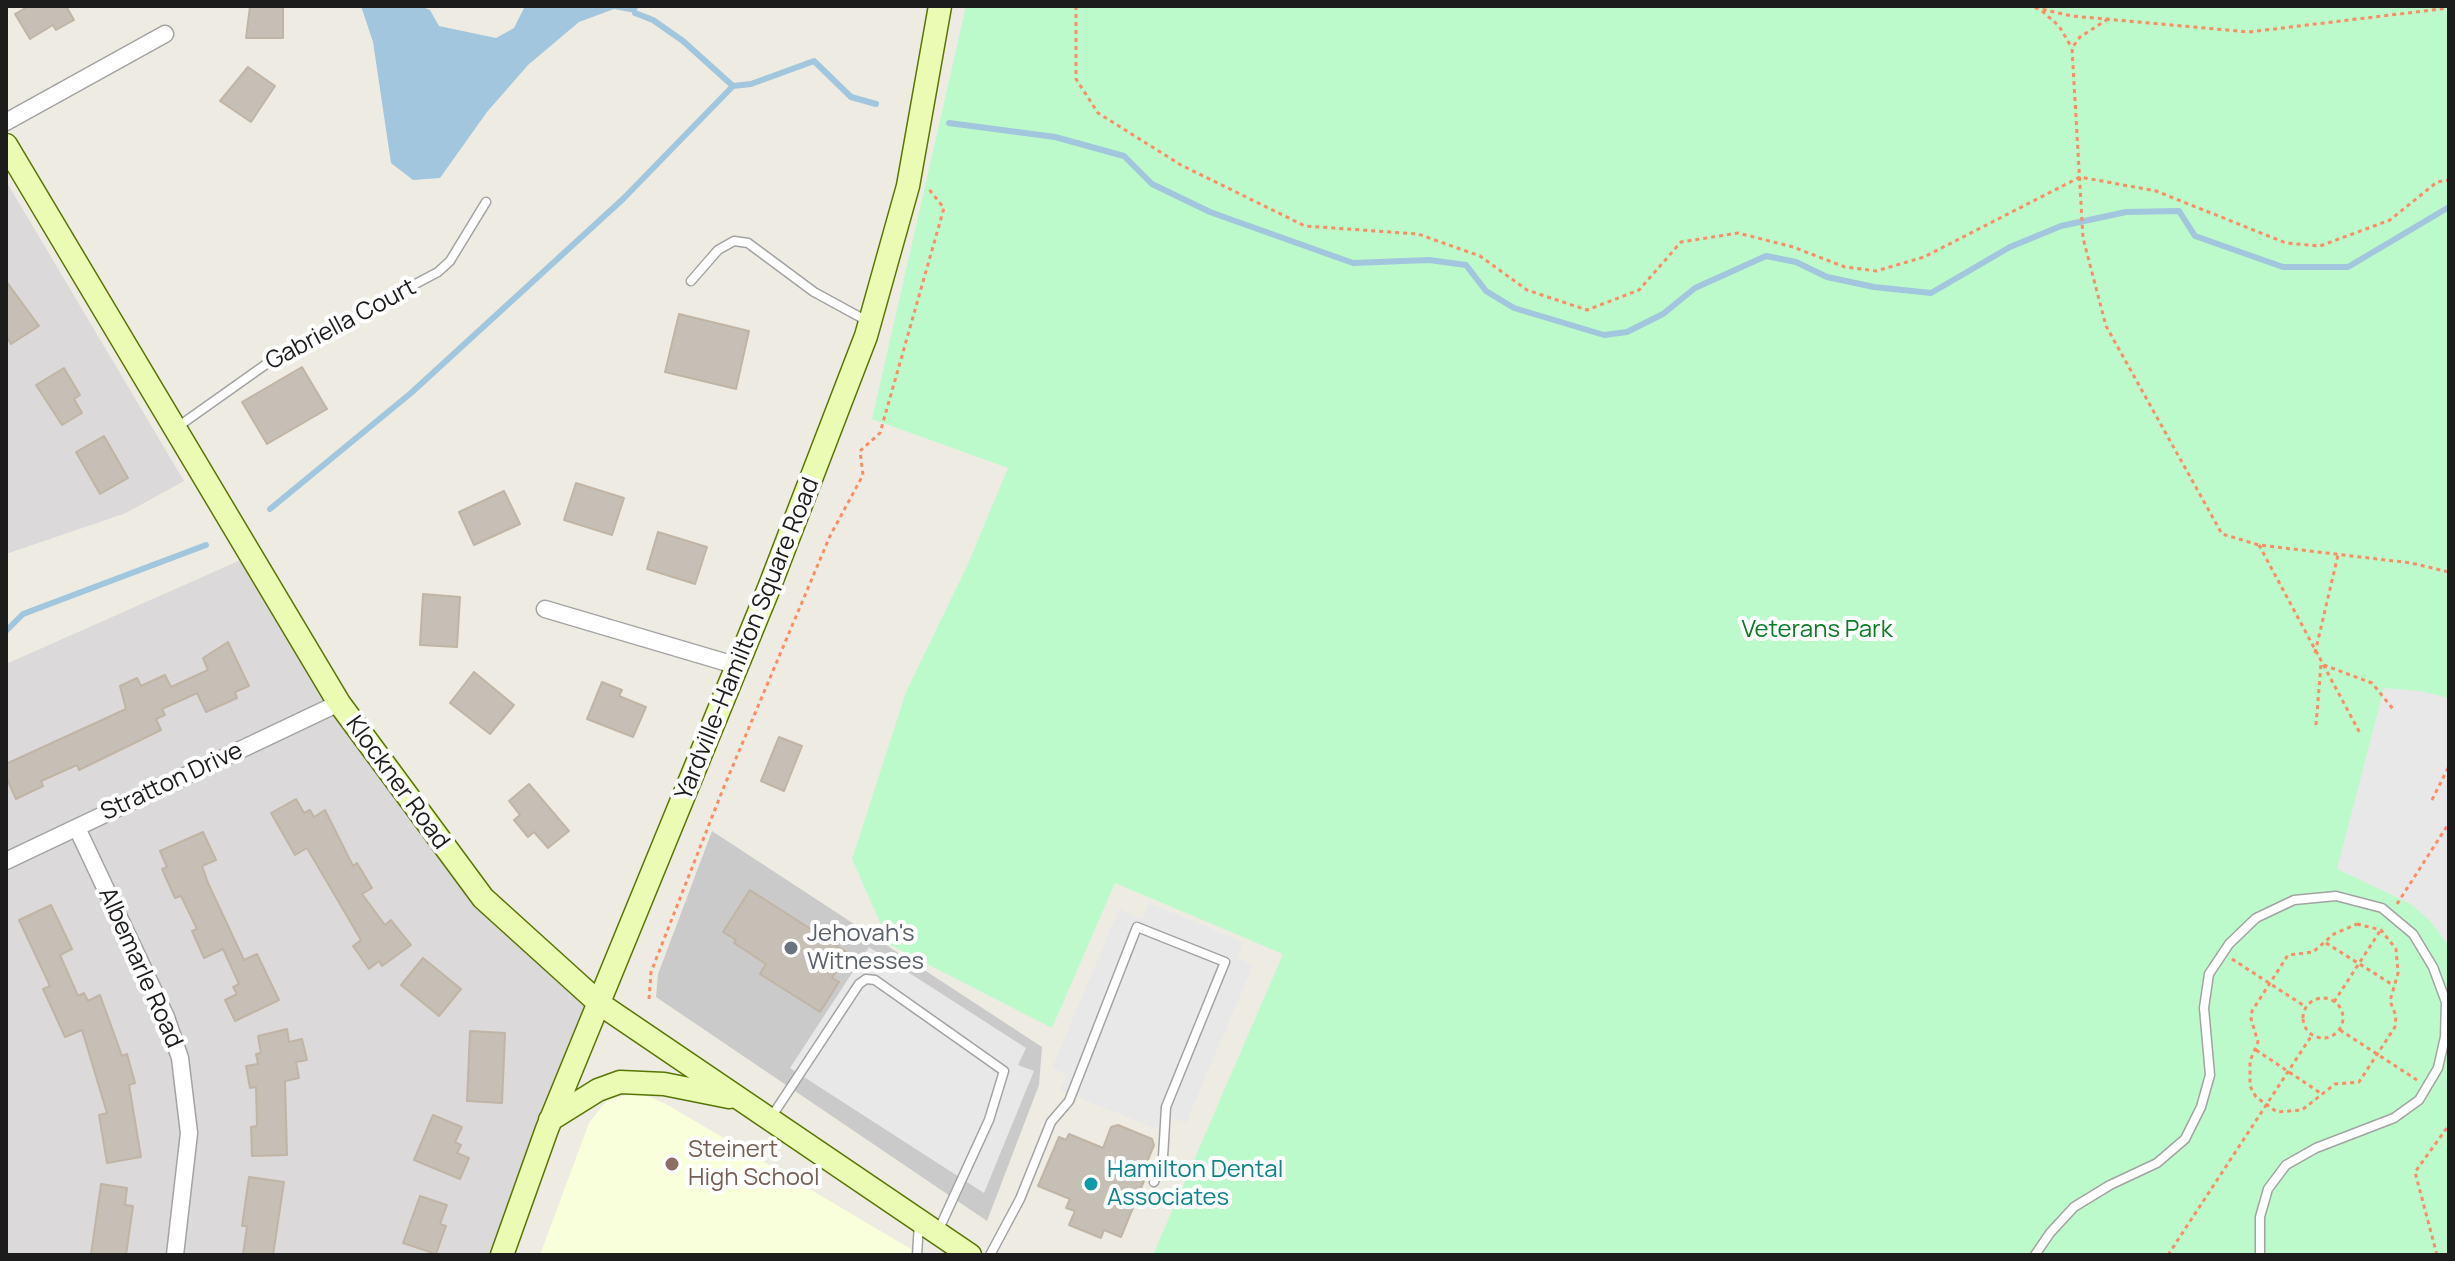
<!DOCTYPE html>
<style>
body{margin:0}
#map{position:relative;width:2455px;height:1261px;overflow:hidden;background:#eeece2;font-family:Manrope,sans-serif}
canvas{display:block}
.frame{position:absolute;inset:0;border:8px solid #1c1c1c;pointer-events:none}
</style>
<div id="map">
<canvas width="2455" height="1261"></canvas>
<div class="frame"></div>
</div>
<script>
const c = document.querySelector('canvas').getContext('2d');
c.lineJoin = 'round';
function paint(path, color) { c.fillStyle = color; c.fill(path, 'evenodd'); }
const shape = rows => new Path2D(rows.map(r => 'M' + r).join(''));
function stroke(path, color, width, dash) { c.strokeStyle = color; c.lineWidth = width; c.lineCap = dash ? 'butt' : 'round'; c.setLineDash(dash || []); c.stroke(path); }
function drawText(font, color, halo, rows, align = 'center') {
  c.font = font + ' Manrope,sans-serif'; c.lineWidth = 8; c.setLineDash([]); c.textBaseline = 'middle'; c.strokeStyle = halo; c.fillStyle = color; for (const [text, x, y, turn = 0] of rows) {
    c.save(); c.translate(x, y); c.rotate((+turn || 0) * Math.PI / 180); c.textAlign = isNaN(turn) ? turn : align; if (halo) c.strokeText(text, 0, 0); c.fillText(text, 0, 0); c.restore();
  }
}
paint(shape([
 [6,181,184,481,126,513,6,554],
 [252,555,462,873,600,1004,502,1255,6,1255,6,664]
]), '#dbd9d9');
paint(shape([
 [640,1093,666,1104,921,1255,540,1255,589,1123,608,1099]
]), '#f9ffda');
paint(shape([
 [712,831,1042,1047,1039,1085,987,1221,656,997,658,974]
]), '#cacaca');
paint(shape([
 [966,6,2449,6,2449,1255,1153,1255,1283,954,1115,883,1052,1028,890,945,852,859,906,692,967,566,1008,468,872,419]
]), '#bcfacb');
paint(shape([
 [2384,688,2420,691,2449,698,2449,946,2430,921,2411,904,2337,869],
 [1149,903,1243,942,1237,958,1253,965,1186,1123,1171,1118,1154,1128,1060,1090,1067,1074,1052,1068,1119,909,1142,919],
 [869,947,1026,1048,1018,1065,1034,1071,984,1193,790,1068]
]), '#e8e8e8');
paint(shape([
 [361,6,420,6,430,10,439,26,496,38,514,28,525,6,639,6,635,13,614,9,579,22,528,65,487,112,440,178,413,180,391,163,373,42]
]), '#a1c6dd');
stroke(shape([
 [635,13,653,20,683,41,733,86,751,84,814,61,851,97,876,104],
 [949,123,1055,137,1124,156,1152,184,1210,212,1353,263,1429,260,1466,265,1486,291,1514,308,1604,335,1627,332,1663,314,1695,288,1766,256,1796,262,1827,277,1874,287,1931,293,2010,247,2061,226,2126,212,2179,211,2195,236,2283,267,2348,267,2449,207],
 [270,509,411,393,623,199,733,86],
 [6,631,23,614,206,545]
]), '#a1c6dd', 6);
const building = shape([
 [29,6,66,6,74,20,56,30,53,25,30,39,15,14,29,6],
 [250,6,283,6,283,38,246,38,250,6],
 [248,67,275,86,251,122,220,101,248,67],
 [6,281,39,326,11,344,6,336,6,281],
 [679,314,749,331,736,389,665,372,679,314],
 [302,367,327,409,267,444,242,402,302,367],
 [64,368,80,395,74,399,82,413,62,425,36,385,64,368],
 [104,436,128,478,100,494,76,452,104,436],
 [576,483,624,498,612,535,564,520,576,483],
 [504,491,520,524,474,545,459,512,504,491],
 [658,532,707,547,695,584,647,569,658,532],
 [423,594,460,597,457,647,420,645,423,594],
 [228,642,249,686,235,692,237,698,206,712,197,693,162,709,165,715,156,719,161,730,79,770,77,765,41,781,43,786,16,799,6,777,6,764,126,709,120,686,137,678,141,686,165,675,171,687,208,670,203,658,228,642],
 [474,672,514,705,490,734,450,703,474,672],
 [602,682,622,690,619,696,646,707,633,737,587,719,602,682],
 [779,737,802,746,784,791,761,781,779,737],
 [529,784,569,831,548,848,534,832,528,837,514,820,520,815,509,801,529,784],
 [296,799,304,813,310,810,314,817,325,810,353,866,357,863,372,888,362,894,385,925,391,920,411,945,382,966,379,961,369,969,353,946,361,940,307,848,295,855,271,813,296,799],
 [203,832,216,860,202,866,208,883,244,960,257,954,279,1000,235,1021,225,1000,237,994,233,987,239,984,223,949,204,958,192,931,197,929,181,896,175,898,162,869,167,867,160,851,203,832],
 [750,890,848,953,832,978,839,982,820,1012,760,974,766,964,734,943,736,940,723,932,750,890],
 [51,905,72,949,60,955,78,996,84,993,88,1001,100,995,122,1056,127,1054,135,1083,129,1085,141,1157,107,1163,99,1115,107,1113,82,1030,65,1037,43,989,50,986,19,920,51,905],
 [423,958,461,989,439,1016,401,985,423,958],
 [287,1029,289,1042,302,1039,307,1060,296,1062,299,1078,285,1081,287,1155,252,1156,251,1127,257,1126,256,1087,250,1088,246,1066,258,1064,256,1054,261,1053,258,1036,287,1029],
 [470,1031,505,1033,502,1103,467,1101,470,1031],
 [433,1115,462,1127,455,1142,461,1145,457,1153,469,1158,460,1179,414,1160,433,1115],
 [1118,1125,1152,1139,1154,1145,1140,1179,1144,1181,1121,1237,1104,1230,1101,1238,1069,1225,1075,1211,1066,1208,1070,1199,1038,1186,1059,1137,1066,1140,1069,1134,1103,1148,1111,1127,1118,1125],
 [249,1177,284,1182,273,1255,243,1255,247,1226,242,1226,249,1177],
 [101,1184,127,1188,125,1205,133,1206,126,1255,91,1255,101,1184],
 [420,1196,447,1205,440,1224,446,1226,436,1254,403,1243,420,1196]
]);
paint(building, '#c6bfb5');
stroke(building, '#c0b5a4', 2);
const lane = shape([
 [691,281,718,250,734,241,748,243,814,292,869,322],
 [176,428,272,360,438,272,450,261,486,202],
 [770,1119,859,984,866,979,875,980,1004,1071,989,1120,939,1229],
 [917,1255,919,1223],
 [990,1255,1020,1199,1051,1122,1069,1101,1137,927,1225,962,1166,1107,1163,1157,1154,1182],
 [2035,1255,2050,1233,2074,1207,2110,1185,2157,1163,2185,1139,2201,1107,2210,1075,2204,1008,2209,974,2229,944,2256,918,2294,900,2336,896,2382,908,2413,934,2433,967,2446,1002,2445,1037,2438,1068,2419,1100,2394,1118,2316,1148,2286,1165,2268,1189,2260,1217,2260,1255]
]);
const street = shape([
 [6,122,165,34],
 [545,609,738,666],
 [77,828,166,1017,180,1058,189,1133,175,1255],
 [6,861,339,703]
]);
const secondary = shape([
 [6,145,339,703,483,898,600,1004,970,1255],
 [550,1120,598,1090,620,1082,664,1084,729,1097],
 [502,1255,547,1129,769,588,866,336,908,186,940,6]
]);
stroke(lane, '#a3a3a3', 11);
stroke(street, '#a3a3a3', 19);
stroke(secondary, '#577502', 25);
stroke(shape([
 [1076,6,1076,79,1098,113,1181,165,1305,226,1418,234,1480,256,1527,290,1587,310,1639,290,1681,242,1738,233,1793,247,1845,267,1876,271,1924,257,2080,177,2156,191,2286,243,2320,246,2390,220,2437,182,2449,180],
 [2027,6,2072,16,2249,32,2449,8],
 [2042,11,2059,26,2072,48],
 [2108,19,2080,37,2072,48,2083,238,2106,326,2222,534,2259,545,2411,563,2449,572],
 [2259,545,2361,735],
 [2315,653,2338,555],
 [2316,725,2321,664,2372,683,2393,709],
 [2432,800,2449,766],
 [2397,904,2449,823],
 [2357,924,2381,930,2396,949,2398,973,2390,1001,2396,1016,2395,1027,2359,1082,2335,1084,2302,1110,2277,1112,2256,1097,2250,1086,2250,1061,2258,1042,2251,1019,2252,1011,2288,955,2313,952,2334,934,2357,924],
 [2326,943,2393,985],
 [2232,959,2306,1007],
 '2303 1018a20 20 0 1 1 40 0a20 20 0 1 1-40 0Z',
 [649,999,651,972,723,789,830,536,863,475,860,451,880,433,944,208,928,188],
 [2334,1002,2380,931],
 [2340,1030,2417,1080],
 [2256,1050,2322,1094],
 [2168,1255,2312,1035],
 [2437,1255,2415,1172,2449,1125]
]), '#fd8b64', 3, [4, 4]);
stroke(lane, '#fff', 8);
stroke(street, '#fff', 16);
stroke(secondary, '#ecfbb3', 22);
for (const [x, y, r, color] of [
 [791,948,8,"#6b7280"],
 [672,1164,8,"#8d6e63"],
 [1091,1184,8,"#0f9aa8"]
]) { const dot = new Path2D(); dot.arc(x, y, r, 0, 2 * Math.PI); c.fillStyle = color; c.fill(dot); stroke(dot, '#fff', 3); }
drawText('24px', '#1c1c1c', '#fff', [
 ["Gabriella Court",341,325,-28],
 ["Yardville-Hamilton Square Road",748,639,-68],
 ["Stratton Drive",172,782,-25],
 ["Klockner Road",397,783,54],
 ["Albemarle Road",140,968,66]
]);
drawText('24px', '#097c24', '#fff', [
 ["Veterans Park",1817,630]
]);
drawText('24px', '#5b616d', '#fff', [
 ["Jehovah's",807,934],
 ["Witnesses",807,962]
], 'left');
drawText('24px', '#785e54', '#fff', [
 ["Steinert",688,1150],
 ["High School",688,1178]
], 'left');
drawText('24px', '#0d838f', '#fff', [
 ["Hamilton Dental",1107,1170],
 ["Associates",1107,1198]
], 'left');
</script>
